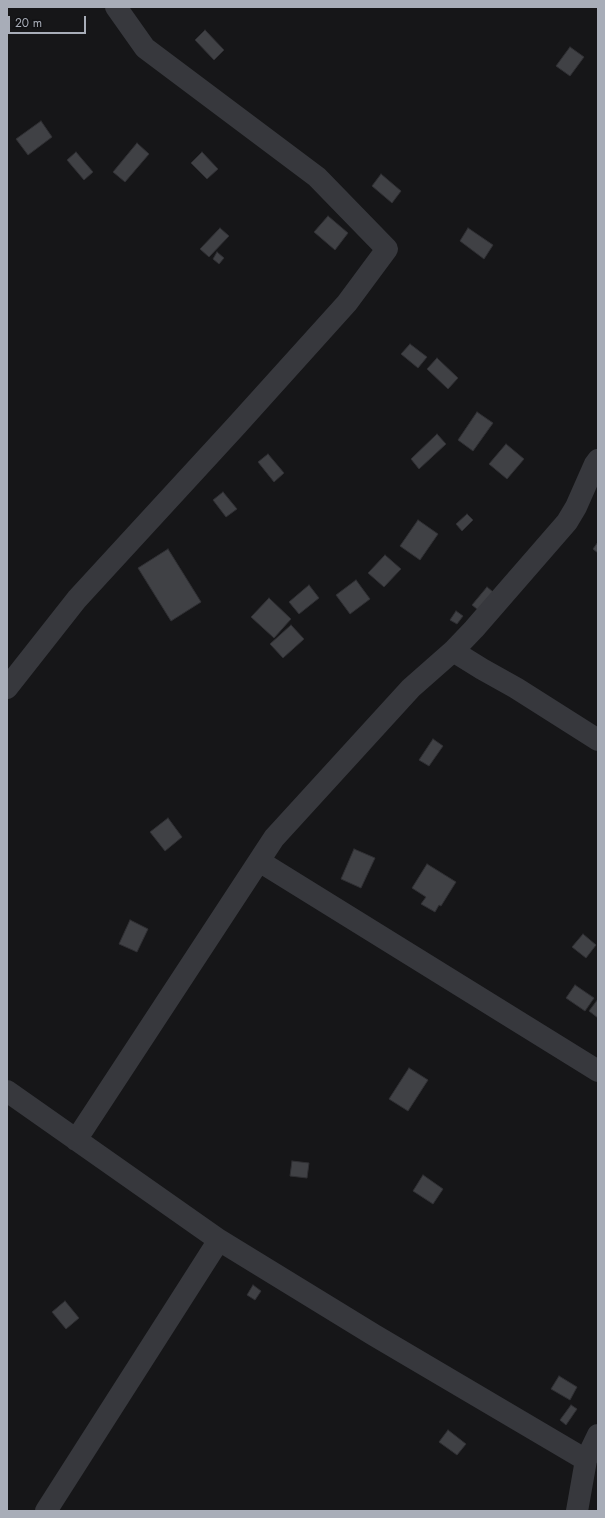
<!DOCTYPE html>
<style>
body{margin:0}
#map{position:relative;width:605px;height:1518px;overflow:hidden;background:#161618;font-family:Jost,sans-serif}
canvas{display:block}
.frame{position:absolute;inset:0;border:8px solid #a8adb8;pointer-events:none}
.scale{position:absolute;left:8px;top:16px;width:78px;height:18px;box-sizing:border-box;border:2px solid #a8adb8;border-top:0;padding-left:5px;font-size:12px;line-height:14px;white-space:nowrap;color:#a8adb8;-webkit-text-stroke:3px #111113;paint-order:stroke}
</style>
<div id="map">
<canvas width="605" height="1518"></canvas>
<div class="frame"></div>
<div class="scale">20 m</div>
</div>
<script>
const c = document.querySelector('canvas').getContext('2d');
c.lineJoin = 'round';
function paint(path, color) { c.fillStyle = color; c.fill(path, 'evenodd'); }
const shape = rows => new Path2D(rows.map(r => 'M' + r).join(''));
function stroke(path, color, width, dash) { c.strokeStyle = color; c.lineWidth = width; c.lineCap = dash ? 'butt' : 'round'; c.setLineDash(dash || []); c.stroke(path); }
const building = shape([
 [205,30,224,50,214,60,195,40,205,30],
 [570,47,584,57,570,76,556,66,570,47],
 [41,121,52,137,28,155,16,139,41,121],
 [137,143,149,154,125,182,113,172,137,143],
 [76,152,93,172,84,180,67,160,76,152],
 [202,152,218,169,207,179,191,163,202,152],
 [381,174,401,191,392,203,372,186,381,174],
 [328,216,348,233,335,250,314,232,328,216],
 [220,228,229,236,209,257,200,249,220,228],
 [468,228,493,245,484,259,460,241,468,228],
 [217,252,224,258,219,264,213,259,217,252],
 [410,344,427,357,418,368,401,354,410,344],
 [437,358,458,378,448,389,427,369,437,358],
 [477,412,493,423,473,451,458,440,477,412],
 [437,434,446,444,419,469,411,459,437,434],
 [506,444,524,459,507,479,489,464,506,444],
 [268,454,284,473,274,482,258,462,268,454],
 [223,492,237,509,226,517,213,500,223,492],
 [467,514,473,520,462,531,456,524,467,514],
 [418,520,438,534,420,560,400,546,418,520],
 [598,542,598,553,593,549,598,542],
 [168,549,201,602,171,621,138,568,168,549],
 [385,555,401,569,384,587,368,573,385,555],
 [356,580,370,599,350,614,336,595,356,580],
 [309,585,319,598,299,614,289,602,309,585],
 [487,587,498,596,483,614,472,605,487,587],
 [269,598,291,619,274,638,251,617,269,598],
 [456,611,463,616,457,624,450,620,456,611],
 [291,625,304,639,283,658,270,644,291,625],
 [433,739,443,746,429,766,419,760,433,739],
 [168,818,182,837,165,851,150,832,168,818],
 [354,849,375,858,361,888,341,879,354,849],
 [427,864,456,882,441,906,439,905,435,912,421,904,426,897,412,888,427,864],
 [130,920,148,929,137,952,119,944,130,920],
 [583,934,596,945,586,958,572,947,583,934],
 [575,985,594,998,585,1011,566,998,575,985],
 [598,999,598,1018,589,1011,598,999],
 [409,1068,428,1080,408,1111,389,1099,409,1068],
 [292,1161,309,1163,307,1178,290,1176,292,1161],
 [423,1175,443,1189,433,1204,413,1191,423,1175],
 [253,1285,261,1291,255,1300,247,1295,253,1285],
 [65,1301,79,1318,66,1329,52,1312,65,1301],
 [559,1376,577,1387,570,1400,551,1389,559,1376],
 [571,1405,577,1409,566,1425,560,1420,571,1405],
 [448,1430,466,1444,457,1455,439,1442,448,1430]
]);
paint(building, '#404145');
stroke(building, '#303034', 1);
stroke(shape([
 [453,651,482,669,516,688,598,740],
 [7,688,77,599,237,425,347,303,387,249,317,177,145,48,116,7],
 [259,861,598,1071],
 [7,1091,219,1240,374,1335,586,1460],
 [76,1140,274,838,411,688,453,651,474,629,567,522,576,507,595,464,598,460],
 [46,1511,219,1240],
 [577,1511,586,1460,598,1435]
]), '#37383d', 22);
</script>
